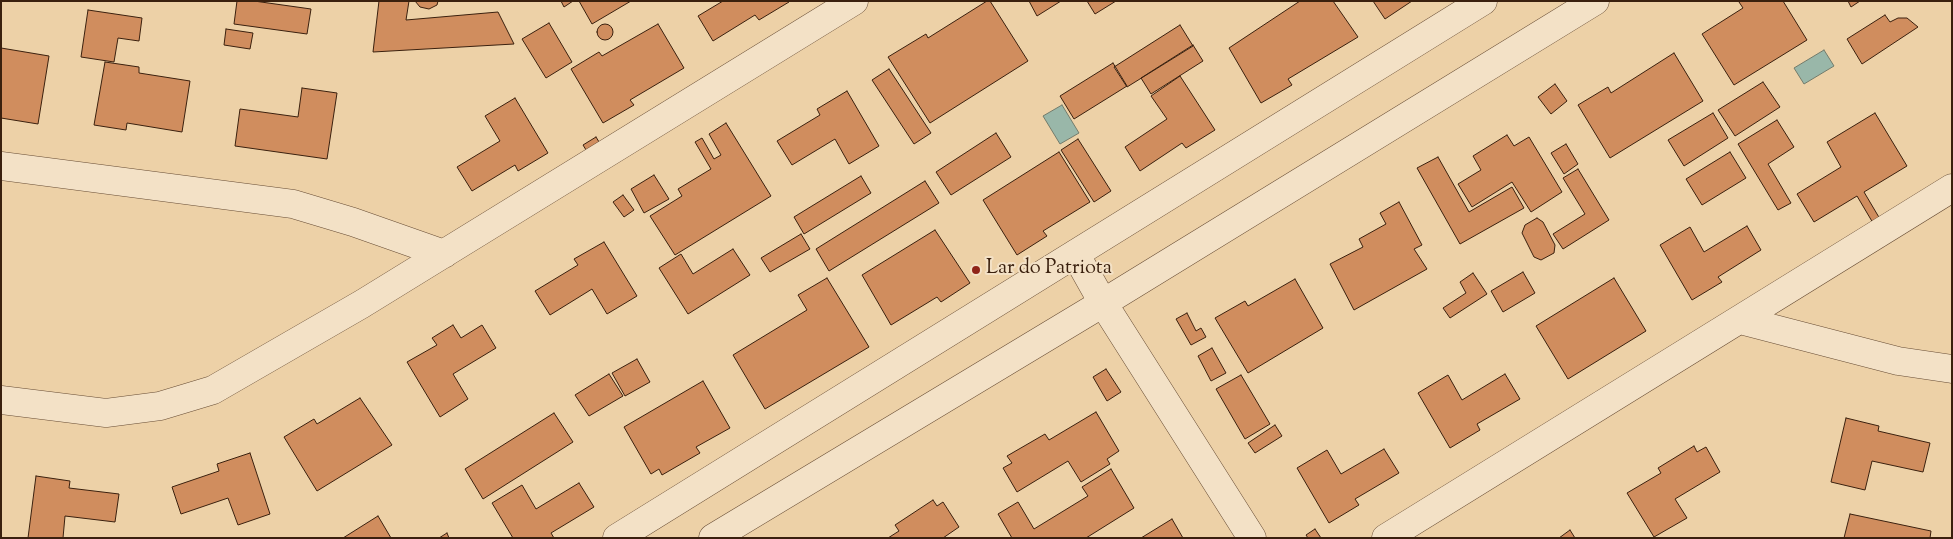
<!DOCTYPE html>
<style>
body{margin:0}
#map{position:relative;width:1953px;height:539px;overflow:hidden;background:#edd1a7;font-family:"Sorts Mill Goudy",serif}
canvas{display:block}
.frame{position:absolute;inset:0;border:2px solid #3a200e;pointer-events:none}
</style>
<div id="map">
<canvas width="1953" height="539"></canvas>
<div class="frame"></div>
</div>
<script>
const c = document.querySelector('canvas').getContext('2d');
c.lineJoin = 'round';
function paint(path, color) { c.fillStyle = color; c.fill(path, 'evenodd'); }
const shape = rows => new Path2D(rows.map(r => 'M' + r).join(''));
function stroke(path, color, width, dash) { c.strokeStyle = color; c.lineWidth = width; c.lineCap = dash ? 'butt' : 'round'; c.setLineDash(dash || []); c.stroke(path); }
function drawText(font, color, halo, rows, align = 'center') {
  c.font = font + ' "Sorts Mill Goudy",serif'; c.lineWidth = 4; c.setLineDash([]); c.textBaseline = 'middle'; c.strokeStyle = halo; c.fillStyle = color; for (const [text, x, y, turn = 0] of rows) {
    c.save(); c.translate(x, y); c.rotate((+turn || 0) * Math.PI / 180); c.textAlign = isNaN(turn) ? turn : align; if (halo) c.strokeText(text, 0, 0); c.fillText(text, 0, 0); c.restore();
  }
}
const water = shape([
 [1824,50,1834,66,1804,84,1794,68,1824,50],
 [1062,105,1079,133,1060,144,1043,116,1062,105]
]);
paint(water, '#99b7a9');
stroke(water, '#737b6b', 1);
const building = shape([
 [237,1,254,1,311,9,307,34,234,24,237,1],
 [379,1,409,1,406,20,498,12,514,44,373,52,379,1],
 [415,1,438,1,437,5,429,9,420,7,415,1],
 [561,1,573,1,564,7,561,1],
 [579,1,631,1,592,24,579,1],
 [723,1,788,1,789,2,759,20,755,15,713,41,698,16,723,1],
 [987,1,990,1,1028,61,930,123,888,57,926,34,928,38,987,1],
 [1029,1,1061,1,1037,16,1029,1],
 [1087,1,1116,1,1095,14,1087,1],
 [1300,1,1333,1,1358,37,1288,79,1292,85,1261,103,1229,48,1300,1],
 [1373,1,1412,1,1385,19,1373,1],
 [1741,1,1783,1,1807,40,1734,85,1702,34,1743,8,1739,2,1741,1],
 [1848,1,1860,1,1851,7,1848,1],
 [88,10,142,18,139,41,118,38,114,62,81,57,88,10],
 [1885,15,1890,22,1898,18,1907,18,1918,27,1862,64,1847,39,1885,15],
 [549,23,572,62,546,78,522,39,549,23],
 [658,24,684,68,630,100,634,105,603,123,571,69,599,52,602,56,658,24],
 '597 32a8 8 0 1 1 16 0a8 8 0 1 1-16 0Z',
 [1180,25,1193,46,1127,87,1114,67,1180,25],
 [226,29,253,33,250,49,224,45,226,29],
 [1193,45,1203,61,1151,94,1141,78,1193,45],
 [1,48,49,56,38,124,1,118,1,48],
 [1674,53,1703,101,1610,158,1578,105,1608,87,1611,93,1674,53],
 [105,62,139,67,139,73,190,81,182,132,127,123,126,130,94,125,105,62],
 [1113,63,1127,86,1074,119,1060,96,1113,63],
 [889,69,931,133,914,144,872,80,889,69],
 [1180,76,1215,130,1186,148,1182,143,1140,171,1125,147,1167,119,1151,96,1180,76],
 [1763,82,1780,107,1735,136,1718,110,1763,82],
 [1555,84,1567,101,1551,114,1538,97,1555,84],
 [302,88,337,93,327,159,235,146,240,109,298,117,302,88],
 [847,91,879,146,849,164,835,139,792,165,777,141,820,115,817,109,847,91],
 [515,98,548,153,518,171,515,165,472,191,457,167,500,141,485,116,515,98],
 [1713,113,1728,138,1684,166,1668,140,1713,113],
 [1875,113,1907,166,1864,192,1880,219,1873,223,1857,196,1814,222,1797,194,1841,167,1827,142,1875,113],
 [1777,120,1794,147,1768,164,1791,203,1778,210,1738,144,1777,120],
 [726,123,771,196,675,255,650,216,682,196,678,189,711,169,695,142,702,138,714,159,721,155,709,134,726,123],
 [996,133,1011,157,951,195,936,172,996,133],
 [1507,135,1514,146,1529,137,1562,192,1531,212,1512,182,1472,207,1458,184,1481,170,1473,156,1507,135],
 [596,137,604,150,591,158,583,145,596,137],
 [1078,139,1111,191,1094,202,1061,150,1078,139],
 [1566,144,1578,164,1564,174,1551,153,1566,144],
 [1059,152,1090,202,1043,231,1047,236,1017,255,983,200,1059,152],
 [1730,152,1746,178,1702,205,1686,179,1730,152],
 [1438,157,1469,212,1512,187,1524,208,1460,244,1417,168,1438,157],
 [1578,169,1609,220,1563,249,1553,234,1585,214,1563,178,1578,169],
 [654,175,669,199,644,213,631,189,654,175],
 [861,176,871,193,804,234,794,217,861,176],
 [925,181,939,203,829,271,816,249,925,181],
 [623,195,634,210,624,217,613,202,623,195],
 [1399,202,1422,245,1414,249,1427,269,1354,310,1330,264,1363,247,1359,239,1386,224,1380,213,1399,202],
 [1537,218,1543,222,1555,245,1554,253,1541,260,1534,257,1522,233,1525,225,1537,218],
 [1747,226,1761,250,1718,277,1722,282,1692,300,1660,245,1690,227,1704,252,1747,226],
 [935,230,970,283,941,302,937,297,891,325,862,275,935,230],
 [801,234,810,249,770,272,761,258,801,234],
 [604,242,637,296,607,314,592,289,550,315,535,291,578,265,574,259,604,242],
 [733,249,750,275,688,314,659,268,681,254,693,274,733,249],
 [1523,272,1535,293,1503,312,1491,291,1523,272],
 [1473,273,1487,294,1450,318,1443,308,1466,293,1460,282,1473,273],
 [827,278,869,347,765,409,733,355,807,310,798,295,827,278],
 [1614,278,1646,331,1568,379,1536,326,1614,278],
 [1295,279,1323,328,1248,373,1215,318,1245,301,1248,306,1295,279],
 [1187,313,1196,331,1201,328,1206,337,1191,345,1176,319,1187,313],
 [453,325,461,338,482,325,496,348,453,374,468,399,440,417,407,362,437,345,432,338,453,325],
 [1212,348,1226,373,1211,381,1198,356,1212,348],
 [637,359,650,382,625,396,612,373,637,359],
 [1106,369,1121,392,1107,401,1093,377,1106,369],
 [609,374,623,396,589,416,575,395,609,374],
 [1505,374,1520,399,1477,424,1480,430,1450,448,1418,393,1448,375,1462,400,1505,374],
 [1241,375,1270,424,1245,439,1216,389,1241,375],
 [703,381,730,428,696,447,700,453,662,475,659,469,651,474,624,427,703,381],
 [360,398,392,445,317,491,284,437,314,419,317,424,360,398],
 [1096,412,1119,451,1107,459,1110,464,1081,482,1068,461,1017,492,1003,468,1012,463,1007,456,1045,434,1049,440,1096,412],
 [554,413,573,442,483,499,465,469,554,413],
 [1846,418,1879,426,1878,431,1930,443,1923,472,1872,461,1865,490,1831,482,1846,418],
 [1275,425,1282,436,1255,453,1248,443,1275,425],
 [1694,446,1697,452,1706,447,1720,472,1675,499,1687,518,1654,537,1627,493,1661,473,1658,468,1694,446],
 [1384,449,1399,473,1355,499,1359,505,1329,523,1297,468,1327,450,1341,474,1384,449],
 [250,453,270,514,238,525,228,498,181,514,172,487,219,471,217,464,250,453],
 [1111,469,1134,508,1086,538,1012,538,998,514,1018,502,1034,529,1088,496,1082,487,1111,469],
 [36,476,70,481,69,488,119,494,115,522,65,516,63,538,28,538,36,476],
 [579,483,594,507,551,533,554,538,513,538,492,503,522,485,536,509,579,483],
 [933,500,937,506,943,502,959,527,943,538,888,538,899,531,895,525,933,500],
 [1850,514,1931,531,1930,538,1844,538,1850,514],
 [378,516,391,538,343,538,378,516],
 [1172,519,1183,538,1141,538,1172,519],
 [1315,529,1321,538,1308,538,1306,535,1315,529],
 [1570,530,1575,538,1559,538,1570,530],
 [447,533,449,538,439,538,447,533]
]);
paint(building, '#d08d5e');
stroke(building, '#3a200e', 1);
const street = shape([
 [1,166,293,204,353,222,444,254],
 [1076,255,1103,303,1252,538],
 [1740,320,1898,361,1952,369],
 [1,400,106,413,160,406,213,390,362,304,854,1],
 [617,538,1483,1],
 [713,538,1103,303,1595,1],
 [1386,538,1952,188]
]);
stroke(street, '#674c34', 29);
stroke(street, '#f3e1c6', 28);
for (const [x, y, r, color] of [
 [976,270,5,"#8f2418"]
]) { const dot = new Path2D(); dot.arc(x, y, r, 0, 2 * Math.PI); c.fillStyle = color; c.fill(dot); stroke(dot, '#f3e1c6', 2); }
drawText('20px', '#3a200e', '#f3e1c6', [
 ["Lar do Patriota",986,270]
], 'left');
</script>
